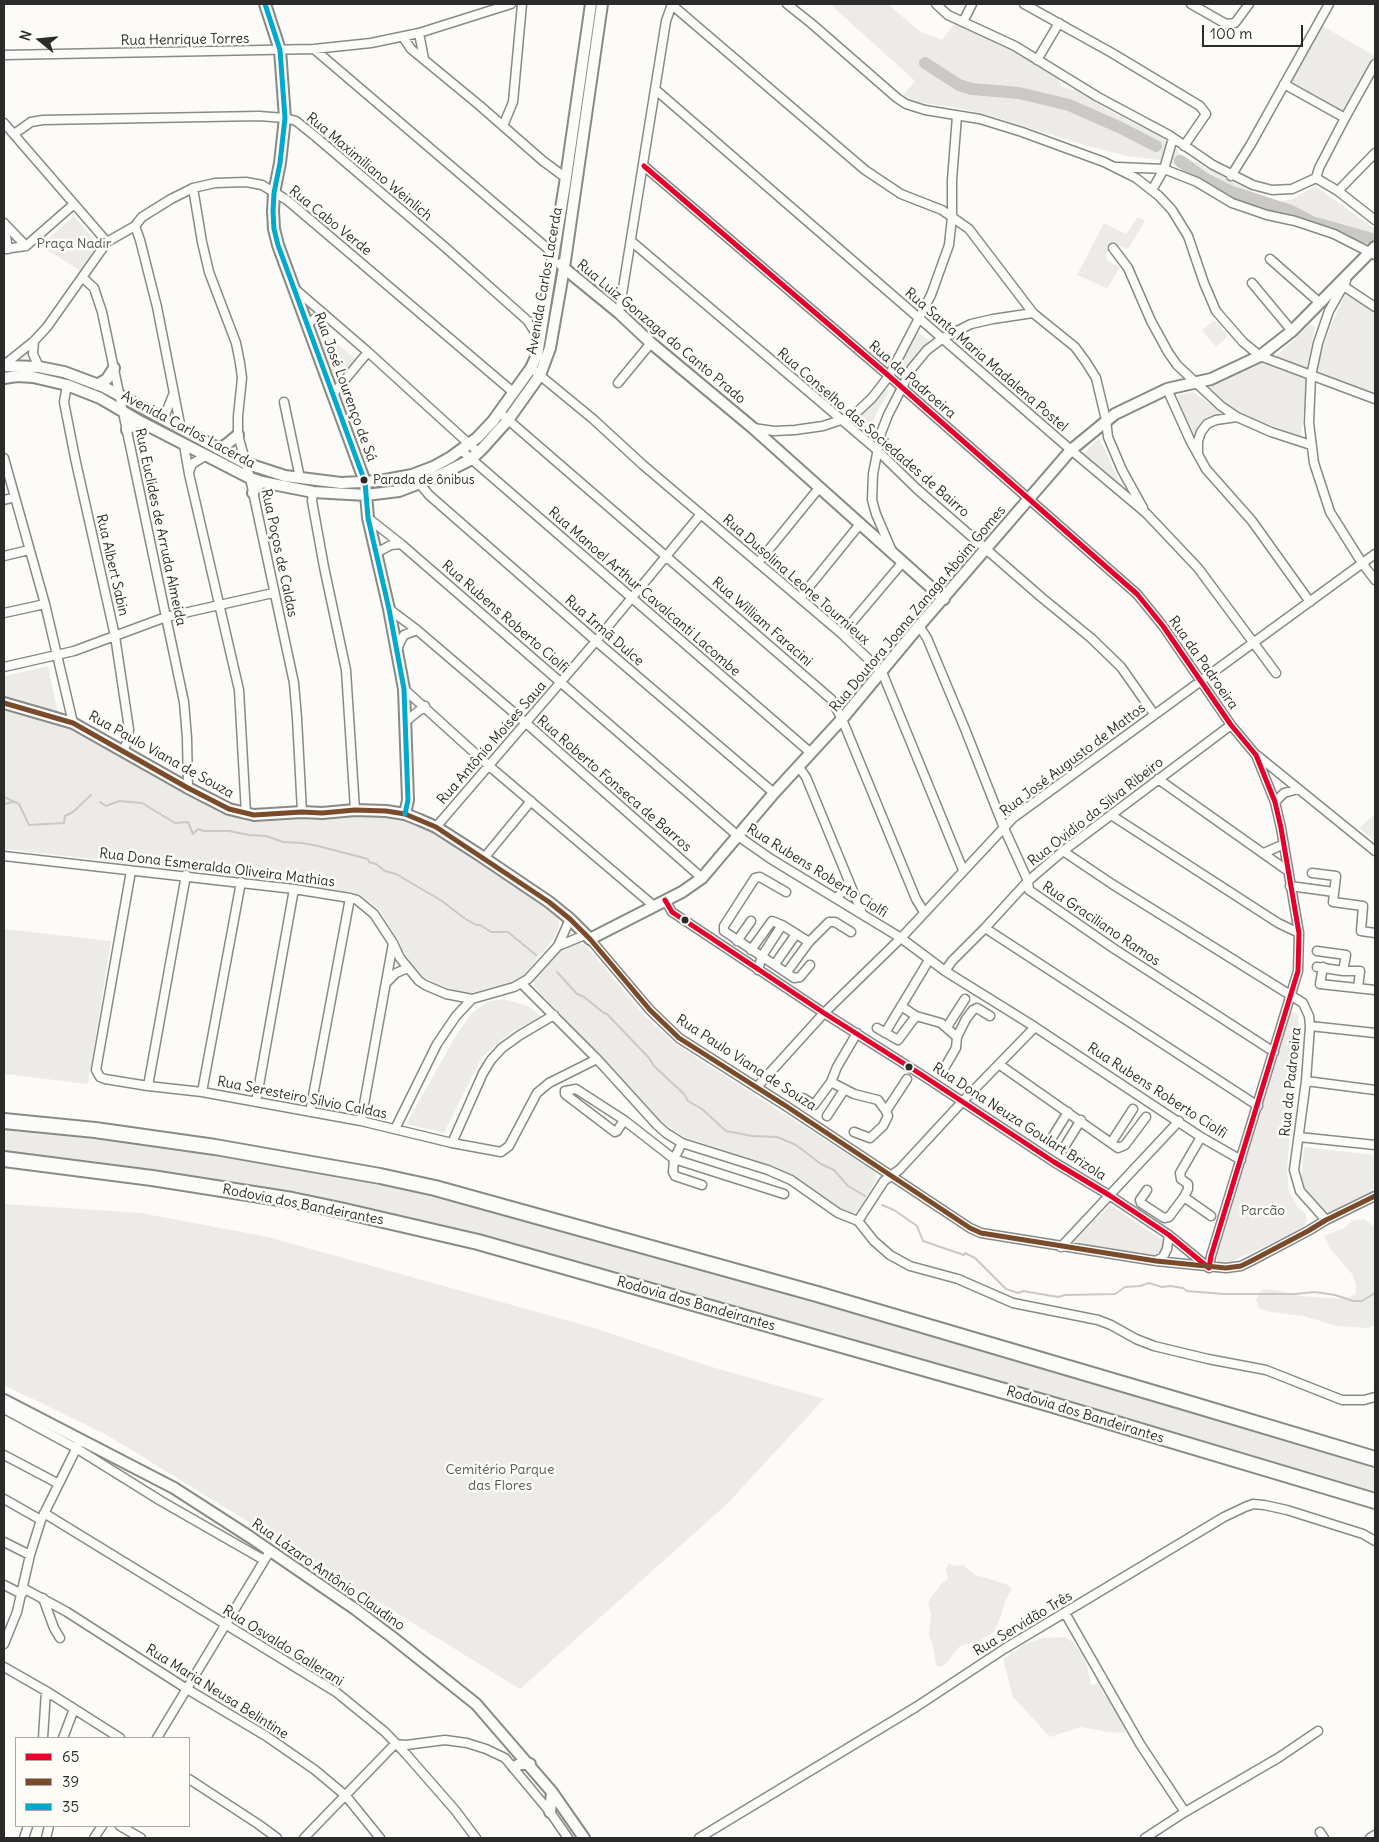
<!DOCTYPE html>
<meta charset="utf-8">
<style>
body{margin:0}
#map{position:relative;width:1379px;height:1842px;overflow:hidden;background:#fcfbf8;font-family:Delius,sans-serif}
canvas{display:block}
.frame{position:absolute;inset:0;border:5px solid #2b2b2b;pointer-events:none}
.legend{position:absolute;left:15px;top:1737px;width:175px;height:90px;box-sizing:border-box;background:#fdfcf7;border:1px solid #a9a8a5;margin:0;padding:6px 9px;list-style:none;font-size:15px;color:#2b2b2b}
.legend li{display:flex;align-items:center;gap:10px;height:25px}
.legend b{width:25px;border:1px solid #a9a8a5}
.north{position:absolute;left:15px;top:15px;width:50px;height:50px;-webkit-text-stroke:4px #fdfcf7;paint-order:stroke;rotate:287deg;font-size:14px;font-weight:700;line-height:20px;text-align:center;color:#2b2b2b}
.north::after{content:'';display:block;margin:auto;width:18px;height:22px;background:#2b2b2b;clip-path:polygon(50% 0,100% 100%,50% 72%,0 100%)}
.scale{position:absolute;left:1202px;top:25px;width:101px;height:22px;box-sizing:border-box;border:2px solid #2b2b2b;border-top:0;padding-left:6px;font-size:15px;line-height:18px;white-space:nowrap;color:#2b2b2b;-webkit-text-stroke:4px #fdfcf7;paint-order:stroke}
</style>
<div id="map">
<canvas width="1379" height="1842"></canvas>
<div class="frame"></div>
<ul class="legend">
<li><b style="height:6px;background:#e4002b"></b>65</li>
<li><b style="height:6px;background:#7a4b2a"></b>39</li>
<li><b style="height:6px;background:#00a9ce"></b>35</li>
</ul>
<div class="north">N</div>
<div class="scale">100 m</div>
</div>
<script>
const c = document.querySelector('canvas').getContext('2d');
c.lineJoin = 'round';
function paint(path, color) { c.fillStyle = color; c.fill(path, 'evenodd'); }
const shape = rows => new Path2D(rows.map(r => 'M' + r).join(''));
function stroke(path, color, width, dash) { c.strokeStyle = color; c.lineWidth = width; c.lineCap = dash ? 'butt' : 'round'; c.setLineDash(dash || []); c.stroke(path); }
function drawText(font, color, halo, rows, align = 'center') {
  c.font = font + ' Delius,sans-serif'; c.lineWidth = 5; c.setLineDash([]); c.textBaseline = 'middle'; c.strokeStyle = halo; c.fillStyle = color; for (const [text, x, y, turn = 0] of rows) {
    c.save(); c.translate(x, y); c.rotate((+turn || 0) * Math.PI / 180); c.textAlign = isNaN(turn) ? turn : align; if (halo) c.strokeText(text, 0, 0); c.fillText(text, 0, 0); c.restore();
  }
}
paint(shape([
 [830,4,890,4,892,8,921,32,942,40,955,23,990,38,1017,51,1057,77,1062,87,1076,90,1107,110,1154,133,1170,143,1180,154,1243,187,1277,202,1292,199,1314,187,1318,188,1375,229,1375,237,1371,243,1366,246,1333,230,1237,201,1173,165,1159,160,1127,156,1088,146,985,114,953,107,917,102,901,97,915,81],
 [1319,24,1375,56,1375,63,1345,116,1286,83],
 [74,216,95,240,91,256,81,271,40,246],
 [1138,217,1145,221,1128,249,1114,244,1111,246,1106,255,1108,261,1120,267,1108,287,1106,288,1077,275,1104,223,1126,234],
 [1349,286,1375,305,1375,397,1313,375,1330,328],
 [1214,320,1228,336,1216,347,1202,330],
 [309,321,356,359,332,386],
 [1310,324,1315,327,1306,371,1273,359],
 [918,332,931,342,917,355,897,380,891,375],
 [1259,363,1265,363,1306,377,1307,379,1301,436,1237,413,1207,394,1205,388],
 [884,388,889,392,877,412,865,440,850,425,875,401],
 [1193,392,1224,414,1209,420,1194,445,1182,416,1178,395],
 [1099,438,1122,487,1080,458],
 [48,666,58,714,4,698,4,676],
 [4,708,71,727,186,792,228,813,302,816,376,814,403,819,418,824,434,831,476,858,546,905,554,912,559,920,559,926,552,941,524,975,513,981,472,993,458,991,439,985,423,976,405,955,398,940,379,909,360,895,351,892,241,876,4,849],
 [1375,814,1375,841,1359,828],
 [4,929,111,941,88,1084,4,1074],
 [578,943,584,944,644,1015,675,1044,875,1172,876,1180,857,1213,849,1212,841,1208,793,1175,770,1165,684,1137,661,1121,534,986,534,980,560,949],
 [502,999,528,1006,541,1016,511,1032,482,1057,444,1133,406,1124,457,1034,472,1013,487,1002],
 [1293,1012,1298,1014,1299,1031,1287,1171,1289,1191,1297,1206,1305,1213,1307,1220,1303,1229,1226,1264,1218,1264,1216,1256,1289,1014],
 [4,1128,170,1148,344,1178,409,1191,500,1214,671,1263,864,1315,944,1340,1039,1366,1375,1467,1375,1494,852,1340,797,1326,494,1239,404,1217,259,1189,165,1173,4,1154],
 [1304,1147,1375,1155,1373,1192,1328,1216,1306,1194,1301,1181],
 [4,1204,141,1213,268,1237,591,1327,712,1367,824,1399,727,1504,520,1689,107,1435,4,1385],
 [1110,1205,1165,1242,1164,1249,1156,1256,1070,1245],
 [1364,1219,1375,1227,1375,1325,1368,1328,1336,1326,1304,1316,1270,1312,1259,1308,1256,1299,1262,1289,1276,1290,1301,1296,1346,1299,1356,1294,1356,1284,1352,1274,1331,1250,1324,1236,1344,1228,1353,1220],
 [949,1563,953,1566,963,1565,975,1575,1006,1584,1012,1589,1006,1599,1001,1616,993,1633,979,1641,960,1646,946,1664,941,1667,936,1665,933,1645,929,1635,931,1614,928,1602,942,1583,948,1579,946,1568],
 [1065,1637,1073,1642,1083,1655,1087,1666,1091,1685,1094,1685,1097,1683,1100,1684,1103,1694,1116,1706,1126,1722,1125,1733,1108,1732,1081,1727,1050,1737,1013,1697,1003,1659,1027,1643,1043,1638]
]), '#ecebe8');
stroke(shape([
 [4,797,19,804,29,825,64,823,65,816,73,812,91,795],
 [100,802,106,806,119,801,142,803,175,823,188,822,193,834,198,829,204,831,229,831,249,835,266,836,283,842,302,843,318,846,368,859,369,862,376,864,385,871,396,874,442,901,464,918,476,925,480,925,491,932,508,932,536,955],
 [4,804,13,802],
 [557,972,577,994,584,997,604,1013,607,1014,649,1058,654,1066,684,1094,688,1101,702,1109,726,1131,752,1136,777,1137,796,1145,821,1164,834,1170,848,1186,865,1196],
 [882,1205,894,1210,917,1226,923,1241,964,1255,965,1253,975,1258,1006,1289,1018,1293,1023,1291,1058,1297,1065,1295,1115,1294,1125,1287,1140,1286,1149,1283,1162,1287,1170,1286,1183,1288,1187,1291,1224,1294,1295,1294,1315,1292,1335,1295,1353,1301,1362,1301,1375,1293]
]), '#cac9c6', 2);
stroke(shape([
 [925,63,959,85,972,89,1019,93,1069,105,1121,128,1156,146],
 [1180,161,1204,178,1232,192,1291,211,1312,222,1372,239]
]), '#cac9c6', 12);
const street = shape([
 [671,4,865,170,901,194,942,210,969,229,1033,313,1075,347,1086,362,1096,378,1106,420,1108,437,1122,470,1143,508],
 [787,4,812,24,897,98,906,104,925,110,980,119,1022,132,1104,162,1136,178,1159,196,1172,210,1188,236,1204,283,1216,311,1243,342,1260,356,1375,399],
 [936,4,948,15,1015,46,1098,97,1169,135,1213,165,1253,185,1272,190,1292,189,1316,178,1319,168,1345,118,1375,64],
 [1024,4,1112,53,1200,106,1206,114,1184,146],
 [1191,4,1226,24,1235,23,1249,4],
 [963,22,972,4],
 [419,33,424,59],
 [403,37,411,49,479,105,543,161,566,178],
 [314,49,554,254],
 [4,55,314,49,371,43,419,33,511,4],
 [1037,60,1059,23],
 [1284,84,1345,118],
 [656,90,1071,450,1146,513,1198,568,1276,673],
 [4,123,107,242],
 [503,126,513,102,522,4],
 [14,134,31,122,43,120,259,116,285,118,296,121,316,137,446,248,528,321,540,340],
 [644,166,889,376,1137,594,1163,626,1231,725,1256,755,1275,802,1281,828,1299,933,1298,971,1211,1256,1209,1268,1169,1235,1109,1195,1054,1162,922,1075,824,1013,672,912,665,900],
 [1118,167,1164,169,1197,182,1232,203,1267,215,1295,221,1334,234,1375,255],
 [1231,176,1251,144,1329,4],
 [1316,178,1338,191,1375,220],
 [193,188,202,242,209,272,236,343,240,363,242,378,238,416,238,435,250,478,294,683,297,718,302,812],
 [1152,190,1164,169,1173,138],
 [1338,191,1375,153],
 [4,223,26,246],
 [4,223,8,249],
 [135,226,140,240,157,307,181,429],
 [631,241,815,397,877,450,917,489,1041,597,1091,638,1121,667,1154,714],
 [1113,248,1128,268,1151,321,1168,352,1177,365,1221,406,1237,417,1271,432,1311,445],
 [4,249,26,246,74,204],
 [1270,259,1320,303],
 [83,278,94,288,102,312,166,617,184,702,187,738,188,788],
 [1346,281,1329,311,1318,343,1311,376,1309,423,1314,463,1330,512,1362,563,1375,580],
 [1252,283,1292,331],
 [1339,283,1375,307],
 [295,289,368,352,478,452],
 [619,313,666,21,672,4],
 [307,324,323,313],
 [34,341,33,354,39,367],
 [4,365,34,341,47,327,107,242,135,226,142,217,171,199,193,188,215,183,246,182,262,185,287,200,513,392],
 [531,368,593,419,643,465,842,634,882,672,963,870],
 [618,383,651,343],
 [67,385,64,402,75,458,115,636,129,729,128,740,123,751],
 [1167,389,1190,440,1206,469,1252,521,1310,602],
 [333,394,368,352],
 [284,402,300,478],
 [499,412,831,699,842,719,916,899,924,912],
 [158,416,165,415,173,395],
 [753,428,774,431,795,430,823,426,841,420,856,413,872,398,889,376,931,295,949,245,952,217,952,180,957,116],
 [184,445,189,474,239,690,246,814],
 [461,450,811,753],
 [1198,454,1198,441,1201,432,1207,424,1216,420,1237,417],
 [4,458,45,604,73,723],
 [189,472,192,464,205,456],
 [420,484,429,495,596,641,774,793],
 [313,492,312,501,324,567,346,670,355,810],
 [4,500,15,497],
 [368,518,401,544,738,836,771,859,901,938,945,971,1035,1027,1201,1137,1241,1160],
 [891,549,876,514,872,500,873,474,881,433,888,415,912,368,927,350,943,338,971,324,993,319,1033,313],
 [376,553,391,545,401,544],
 [4,556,29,550],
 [758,563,819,488],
 [800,598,860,524],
 [389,609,417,630,526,723,702,878],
 [4,613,45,604],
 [919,626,927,638,965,729,1004,828,1028,881,1029,890,1113,948,1274,1052],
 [842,634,902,563],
 [397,650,400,642,404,635,417,630],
 [4,667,74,651,166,617,273,593],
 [404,689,488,765,654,906],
 [406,721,425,706],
 [1258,756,1375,851],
 [798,766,806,777,862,913],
 [1158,779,1288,871],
 [1275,802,1284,793,1298,789],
 [1111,815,1278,923,1299,933],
 [436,827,596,641,701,514],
 [1063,851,1112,884,1303,1003,1309,1016,1310,1026,1306,1081,1294,1170,1300,1191,1326,1220],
 [1264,853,1284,844],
 [4,856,294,889,350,898,357,900,374,914,393,943,400,958,419,981,425,985,446,994,472,999],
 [484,858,531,801],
 [131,871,96,1070,100,1077,105,1079,148,1086,202,1092,361,1121,452,1143,501,1152,509,1146,537,1093,549,1083,597,1059],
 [1312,873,1336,876,1333,902,1363,906,1361,931,1375,933],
 [1290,886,1334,892],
 [786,892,760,877,755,878,724,926,724,931,794,978,800,977,810,965],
 [837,899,849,881],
 [985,928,1258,1106],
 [590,939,650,1010,679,1038,786,1106,970,1228,981,1233,1156,1261,1226,1268,1241,1266,1253,1260,1308,1231,1326,1220,1375,1196],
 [737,941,751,921],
 [558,946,585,935],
 [751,950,772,921,782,925,809,942],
 [1317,951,1346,955,1343,971],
 [775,964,796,934],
 [1317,967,1343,971,1360,971,1358,988],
 [1323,967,1320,984,1375,990],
 [758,970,762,956,782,925],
 [945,971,952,961,985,928,1028,881,1063,851,1231,725],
 [787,972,809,942,829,922,835,922,851,932],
 [387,982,396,973,408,968],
 [522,984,597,1059,657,1125,666,1133,682,1143,768,1170,791,1180,838,1213,858,1221,874,1241,890,1255,910,1266,958,1279,1013,1303,1098,1320,1111,1325,1136,1339,1154,1346,1208,1359,1266,1370,1342,1400,1364,1400,1375,1397],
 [901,1006,916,1016,941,1023,957,1037,956,1048,942,1072],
 [1310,1026,1375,1033],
 [947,1027,965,999],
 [877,1028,898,1040,916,1016],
 [885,1033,929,960],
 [957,1037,966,1019,973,1010,977,1008,990,1016],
 [1000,1065,1118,1148,1125,1145,1146,1117],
 [1306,1081,1375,1090],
 [831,1082,854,1094,878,1100,886,1111,888,1116,883,1126,870,1138,854,1132],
 [148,1086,186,875],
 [757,1087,824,1013,901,938,1013,818,1375,554],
 [202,1092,241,882],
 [803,1098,814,1105,831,1082,837,1067,857,1033],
 [256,1102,294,889],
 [886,1111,907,1079],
 [310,1112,350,898],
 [827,1116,844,1090],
 [624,1120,617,1131,615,1132,565,1094,565,1091,576,1089,624,1120,674,1159,784,1194],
 [361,1121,393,943],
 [395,1129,437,1044,456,1016,472,999,514,987,528,979,558,946,570,919],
 [1299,1137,1375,1145],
 [1050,1141,1068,1112],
 [452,1143,483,1073,491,1060,502,1048,520,1035,554,1015],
 [682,1143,674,1159,673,1172,675,1176,702,1185],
 [1111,1143,1133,1109],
 [1063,1149,1081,1120],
 [1147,1190,1140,1200,1141,1203,1164,1218,1169,1217,1184,1197,1188,1189,1188,1184,1181,1179,1180,1173,1201,1137],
 [1184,1197,1211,1216],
 [858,1221,884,1181,900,1169,962,1102,1035,1027],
 [1061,1247,1179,1121],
 [1156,1261,1163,1257,1167,1249,1169,1235],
 [4,1409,76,1448,161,1501,264,1560],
 [4,1455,59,1484],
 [4,1499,41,1520],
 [44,1513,336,1692,385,1732,406,1754,455,1810,476,1838],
 [4,1542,30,1555],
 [4,1585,22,1594],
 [23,1588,67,1612,187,1689,266,1736,315,1770,346,1796,380,1838],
 [43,1598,54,1628,60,1638],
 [1065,1613,1140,1744,1185,1812],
 [4,1644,17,1612,30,1555,41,1520,78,1445],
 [4,1667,46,1691,120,1738],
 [43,1738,46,1691],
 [63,1738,74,1709],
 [157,1738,270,1551],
 [189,1779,258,1824,277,1838],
 [120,1826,141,1838],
 [1320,1832,1324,1838],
 [24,1838,28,1826],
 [46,1838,49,1826],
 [94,1838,102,1826],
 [304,1838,395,1744,406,1745,445,1740,467,1743,486,1749,505,1758,550,1812,568,1838],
 [699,1838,916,1707,1004,1649,1224,1517,1245,1507,1253,1504,1264,1505,1287,1510,1363,1534,1375,1541],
 [1145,1838,1185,1812,1278,1758,1318,1731],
 [1370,1838,1375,1835]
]);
const secondary = shape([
 [265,4,280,50,285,118,280,163,274,193,273,211,274,229,278,245,365,482,368,518,389,609,404,689,408,800,405,814],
 [561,264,564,268,619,313,651,343,753,428,944,599],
 [4,366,39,367,64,372,104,387,245,463,285,476,341,483,380,481,412,475,433,467,451,457,477,438,493,421,531,368,537,355,565,184,591,4],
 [4,378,17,376,33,377,67,385,100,398,141,422,250,478,262,482,313,492,366,495,399,491,438,476,470,460,482,449,508,420,540,375,550,348,564,268,602,4],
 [97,385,107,379,114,368],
 [127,430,134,423,141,422],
 [218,449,227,444,238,435],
 [253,493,255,488,262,482],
 [4,703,73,723,188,788,229,809,254,815,302,812,322,813,355,810,386,811,405,814,420,820,436,827,478,854,549,902,570,919,590,939,682,892,702,878,774,793,842,719,919,626,1071,450,1115,414,1167,389,1211,379,1260,356,1292,331,1375,247],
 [4,1400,174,1488,250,1537,355,1609,392,1637,476,1704,552,1792,584,1838],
 [514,1767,520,1764,530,1764],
 [550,1812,552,1792]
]);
const highway = shape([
 [4,1121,95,1130,215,1147,380,1176,435,1188,817,1294,1191,1404,1375,1459],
 [4,1159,152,1178,292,1200,340,1210,478,1242,1050,1404,1375,1501]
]);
stroke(street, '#898987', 11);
stroke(secondary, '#898987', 14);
stroke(highway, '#898987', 18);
stroke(street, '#fbfbf9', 8);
stroke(secondary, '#fbfbf9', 10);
stroke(highway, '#fbfbf9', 14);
stroke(shape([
 [644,166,889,376,1137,594,1163,626,1231,725,1256,755,1275,802,1281,828,1299,933,1298,971,1211,1256,1209,1268,1169,1235,1109,1195,1054,1162,922,1075,824,1013,672,912,665,900]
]), '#e4002b', 5);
stroke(shape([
 [4,703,73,723,188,788,229,809,254,815,302,812,322,813,355,810,386,811,405,814,436,827,549,902,570,919,590,939,650,1010,679,1038,786,1106,970,1228,981,1233,1156,1261,1226,1268,1241,1266,1253,1260,1308,1231,1326,1220,1375,1196]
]), '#7a4b2a', 5);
stroke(shape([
 [265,4,280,50,285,118,280,163,274,193,273,211,274,229,278,245,365,482,368,518,389,609,404,689,408,800,405,814]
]), '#00a9ce', 5);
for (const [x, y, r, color] of [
 [364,480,4.5,"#2b2b2b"],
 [685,920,4.5,"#2b2b2b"],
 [909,1067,4.5,"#2b2b2b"]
]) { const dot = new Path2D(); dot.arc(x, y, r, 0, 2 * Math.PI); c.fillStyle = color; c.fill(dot); stroke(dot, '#fdfcf7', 2); }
drawText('13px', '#2b2b2b', '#fdfcf7', [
 ["Parada de ônibus",373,480]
], 'left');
drawText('14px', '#2b2b2b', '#fdfcf7', [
 ["Rua Henrique Torres",185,40,-1],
 ["Rua Maximiliano Weinlich",369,167,40],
 ["Rua Cabo Verde",330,221,39],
 ["Avenida Carlos Lacerda",545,281,-80],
 ["Rua Luiz Gonzaga do Canto Prado",661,332,40],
 ["Rua Santa Maria Madalena Postel",986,360,41],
 ["Rua da Padroeira",912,380,41],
 ["Rua José Lourenço de Sá",345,387,70],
 ["Avenida Carlos Lacerda",188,430,28],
 ["Rua Conselho das Sociedades de Bairro",873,433,41],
 ["Rua Euclides de Arruda Almeida",160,527,78],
 ["Rua Poços de Caldas",279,553,78],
 ["Rua Albert Sabin",112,565,77],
 ["Rua Dusolina Leone Tournieux",796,580,41],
 ["Rua Manoel Arthur Cavalcanti Lacombe",644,592,41],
 ["Rua Doutora Joana Zanaga Aboim Gomes",918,609,-50],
 ["Rua Rubens Roberto Ciolfi",505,617,41],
 ["Rua William Faracini",762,622,41],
 ["Rua Irmã Dulce",604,631,41],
 ["Rua da Padroeira",1203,663,55],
 ["Rua Antônio Moises Saua",492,743,-49],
 ["Rua Paulo Viana de Souza",161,755,29],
 ["Rua José Augusto de Mattos",1073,760,-37],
 ["Rua Roberto Fonseca de Barros",614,784,41],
 ["Rua Ovidio da Silva Ribeiro",1096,812,-38],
 ["Rua Dona Esmeralda Oliveira Mathias",217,868,7],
 ["Rua Rubens Roberto Ciolfi",817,871,32],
 ["Rua Graciliano Ramos",1101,924,34],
 ["Rua Paulo Viana de Souza",746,1063,33],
 ["Rua da Padroeira",1291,1082,-84],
 ["Rua Rubens Roberto Ciolfi",1157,1091,33],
 ["Rua Seresteiro Sílvio Caldas",302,1098,11],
 ["Rua Dona Neuza Goulart Brizola",1019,1122,33],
 ["Rodovia dos Bandeirantes",303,1205,11],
 ["Rodovia dos Bandeirantes",696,1304,16],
 ["Rodovia dos Bandeirantes",1085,1415,17],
 ["Rua Lázaro Antônio Claudino",328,1575,35],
 ["Rua Servidão Três",1023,1624,-31],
 ["Rua Osvaldo Gallerani",283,1646,32],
 ["Rua Maria Neusa Belintine",217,1692,32]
]);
drawText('14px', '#585857', '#fdfcf7', [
 ["Praça Nadir",74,244],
 ["Parcão",1263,1211],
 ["Cemitério Parque",500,1470],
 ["das Flores",500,1486]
]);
</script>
